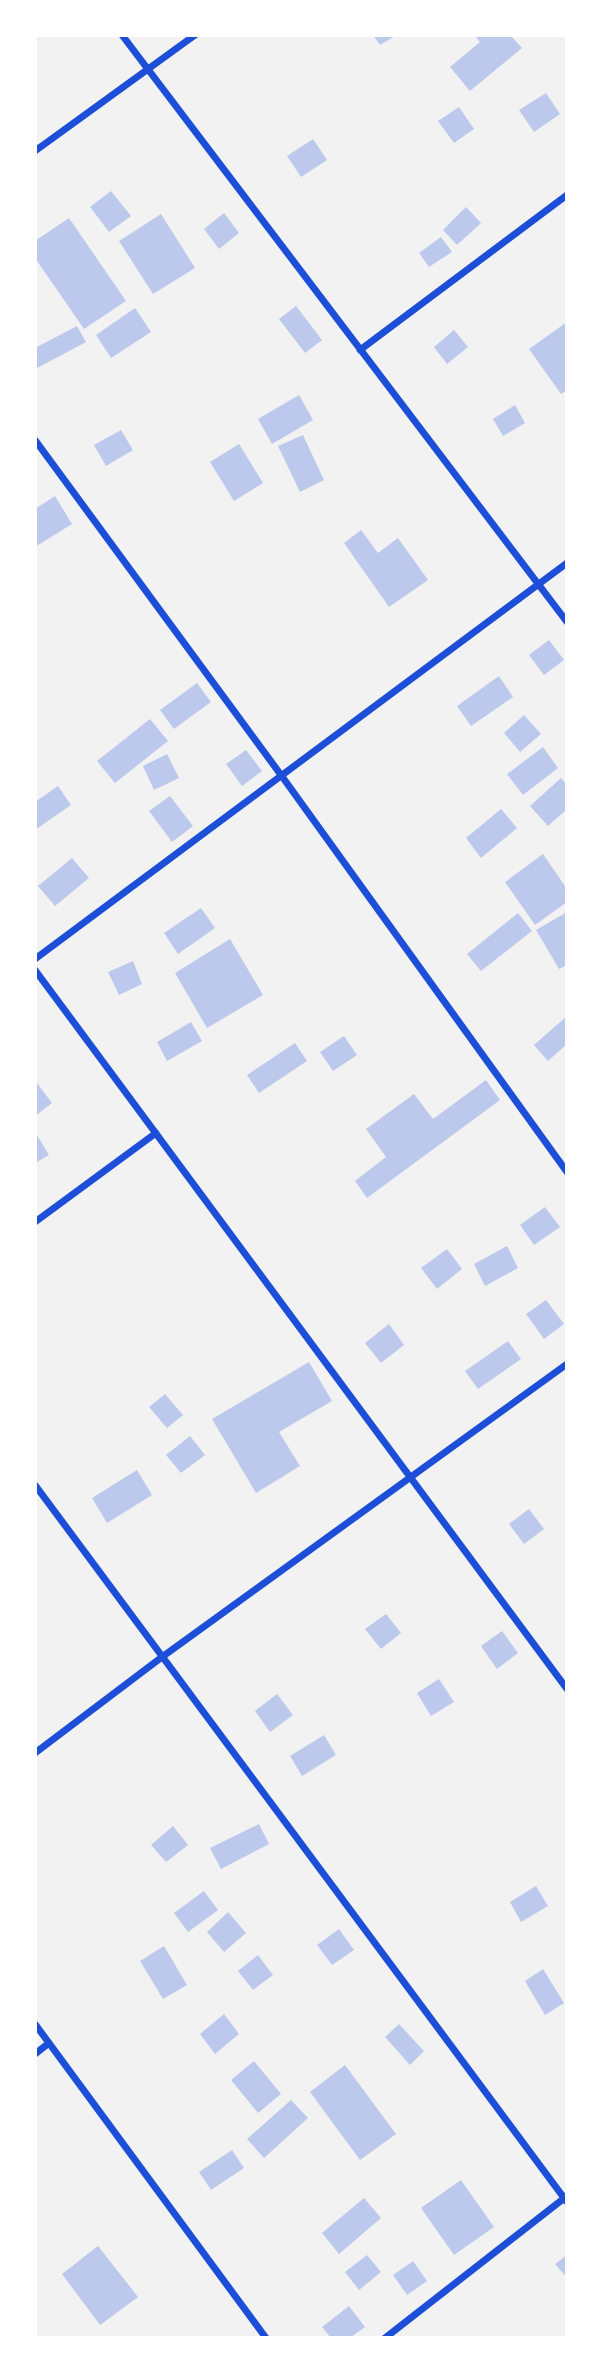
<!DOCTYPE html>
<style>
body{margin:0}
#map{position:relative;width:602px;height:2373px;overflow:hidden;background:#f2f2f2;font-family:Rubik,sans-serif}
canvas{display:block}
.frame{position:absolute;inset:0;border:37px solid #fff;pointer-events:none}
</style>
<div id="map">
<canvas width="602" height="2373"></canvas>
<div class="frame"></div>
</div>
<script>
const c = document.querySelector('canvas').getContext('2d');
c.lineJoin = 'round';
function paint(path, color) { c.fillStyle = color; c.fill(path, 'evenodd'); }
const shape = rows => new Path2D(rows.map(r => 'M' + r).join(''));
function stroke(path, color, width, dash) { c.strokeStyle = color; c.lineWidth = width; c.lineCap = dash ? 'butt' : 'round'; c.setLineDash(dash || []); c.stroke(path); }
paint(shape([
 [373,35,397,35,380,45],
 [474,35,510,35,522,48,470,91,450,67,480,42],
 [546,93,560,114,534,132,519,110],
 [459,107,474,129,454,143,438,121],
 [313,139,327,160,301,177,287,156],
 [111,191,131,216,109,232,90,207],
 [466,207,481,223,457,245,443,230],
 [224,213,239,233,219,249,204,229],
 [161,214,195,268,153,294,119,241],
 [69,218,126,301,84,329,35,258,35,241],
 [441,237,452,252,429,267,419,253],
 [296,306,322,340,305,353,279,319],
 [135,308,151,332,111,358,96,335],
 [567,322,567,390,561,394,529,349],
 [77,326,86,342,37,368,35,348],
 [454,330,468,347,447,364,434,347],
 [299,395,313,420,272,444,258,419],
 [515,405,525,423,503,436,493,419],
 [121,430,133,450,106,466,94,445],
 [303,435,324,480,300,492,278,446],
 [239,444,263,483,234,501,210,462],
 [55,496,72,524,35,547,35,509],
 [361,530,378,553,398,538,428,580,389,607,344,543],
 [549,640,564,660,544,675,529,655],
 [499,676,513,697,471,726,457,706],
 [197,683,211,702,174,729,160,710],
 [524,715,541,734,520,752,504,733],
 [150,719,168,741,115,783,97,761],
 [543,747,558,768,523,795,507,774],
 [246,750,262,771,242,786,226,764],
 [167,754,179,778,154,790,143,766],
 [561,778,567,785,567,809,548,826,530,806],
 [58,786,71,805,35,830,35,802],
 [170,796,193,826,172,842,149,811],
 [501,809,517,828,481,858,466,838],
 [543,854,567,889,567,902,535,925,505,882],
 [72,858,89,878,55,906,38,886],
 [201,908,215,928,178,954,164,933],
 [567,912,567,965,559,969,536,930],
 [518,913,532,931,481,971,467,954],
 [230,939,263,995,207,1028,175,973],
 [133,961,142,984,119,995,108,972],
 [567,1016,567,1044,548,1061,534,1045],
 [191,1022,202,1041,167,1061,157,1042],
 [344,1036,357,1055,333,1071,320,1052],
 [295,1043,307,1061,259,1093,247,1075],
 [486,1080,500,1100,367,1198,355,1181,386,1157,366,1129,414,1094,433,1119],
 [37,1083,52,1103,35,1116,35,1084],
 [35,1132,49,1155,35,1163],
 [545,1207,560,1227,534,1245,520,1225],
 [507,1246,518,1268,485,1286,474,1264],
 [447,1249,462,1269,437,1289,421,1268],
 [546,1300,564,1324,544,1339,526,1314],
 [389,1324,404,1345,381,1363,365,1343],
 [508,1341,521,1359,478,1389,465,1371],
 [309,1362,332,1401,279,1432,300,1466,256,1493,212,1419],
 [165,1394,183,1415,167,1428,149,1407],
 [190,1436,205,1455,181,1473,166,1455],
 [137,1470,152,1495,107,1523,92,1498],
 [529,1509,544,1529,524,1544,509,1524],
 [386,1614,401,1633,381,1649,365,1629],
 [502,1631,518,1653,497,1669,481,1646],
 [439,1679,454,1702,431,1716,417,1693],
 [277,1694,293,1715,270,1732,255,1711],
 [324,1735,336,1755,302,1776,290,1756],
 [259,1824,269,1844,221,1869,210,1848],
 [173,1826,188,1845,166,1862,151,1845],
 [536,1886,548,1906,521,1922,510,1902],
 [204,1891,218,1910,188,1932,174,1913],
 [228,1912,246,1933,224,1952,207,1932],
 [339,1929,354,1950,332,1965,317,1945],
 [164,1946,187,1985,163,1999,140,1961],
 [258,1955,273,1975,253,1990,238,1971],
 [543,1969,564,2003,545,2015,525,1981],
 [224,2014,239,2034,215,2054,200,2034],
 [399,2024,424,2051,410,2065,385,2037],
 [254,2061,281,2094,258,2113,231,2080],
 [345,2065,396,2134,360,2160,310,2092],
 [291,2100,308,2118,264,2158,247,2139],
 [232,2150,244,2168,211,2190,199,2172],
 [461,2180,494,2227,454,2255,421,2208],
 [364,2198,381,2218,339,2254,322,2233],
 [98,2246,138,2297,100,2325,62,2274],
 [367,2255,381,2272,359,2290,345,2272],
 [567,2255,567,2278,555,2264],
 [413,2261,427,2281,407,2295,393,2275],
 [349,2306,365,2327,350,2338,331,2338,322,2327]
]), '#bdc9ec');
stroke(shape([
 [122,35,567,622],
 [35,151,195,35],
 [360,350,567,195],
 [35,440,281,775,567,1172],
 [35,959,567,563],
 [35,970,567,1689],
 [35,1222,156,1133],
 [35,1485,567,2202],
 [35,1753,162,1657,567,1364],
 [35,2024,266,2338],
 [35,2054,49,2043],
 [385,2338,567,2196]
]), '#1d4ed8', 7);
</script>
